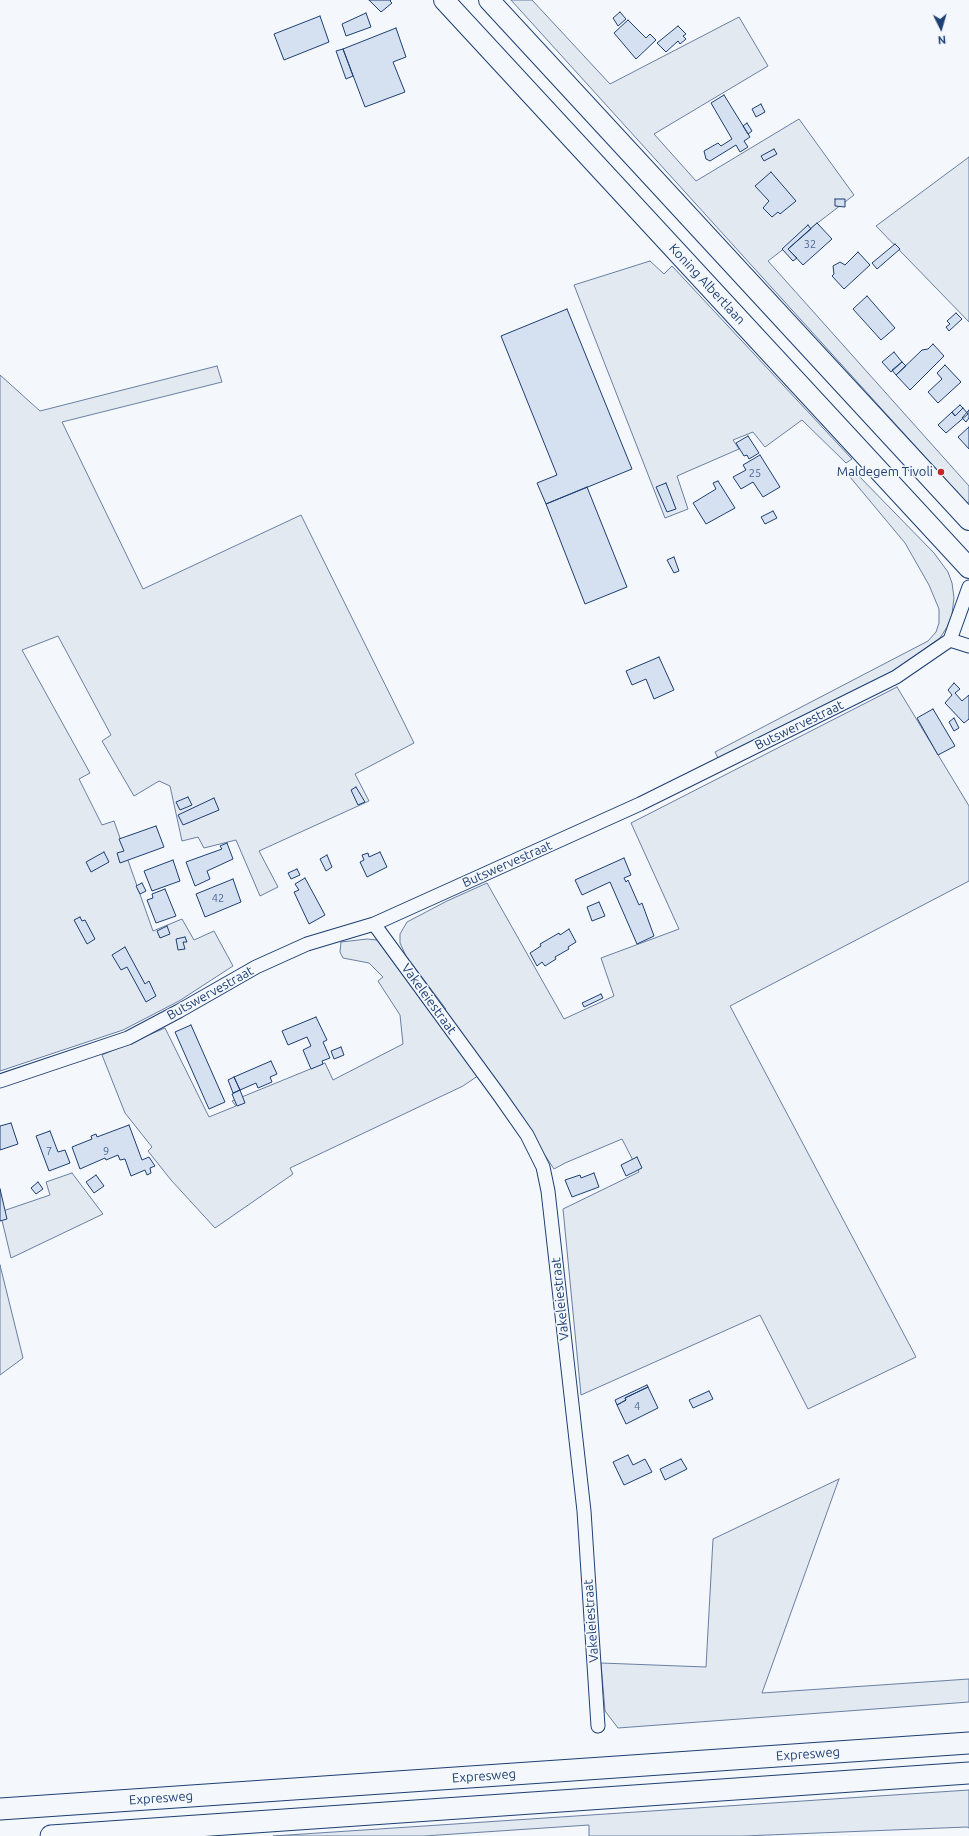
<!DOCTYPE html>
<style>
body{margin:0}
#map{position:relative;width:969px;height:1836px;overflow:hidden;background:#f4f7fb;font-family:Ubuntu,sans-serif}
canvas{display:block}
.north{position:absolute;left:921px;top:8px;width:40px;height:40px;-webkit-text-stroke:3px #f4f7fb;paint-order:stroke;rotate:175deg;font-size:11px;font-weight:700;line-height:16px;text-align:center;color:#1d3f73}
.north::after{content:'';display:block;margin:auto;width:14px;height:18px;background:#1d3f73;clip-path:polygon(50% 0,100% 100%,50% 72%,0 100%)}
</style>
<div id="map">
<canvas width="969" height="1836"></canvas>
<div class="north">N</div>
</div>
<script>
const c = document.querySelector('canvas').getContext('2d');
c.lineJoin = 'round';
function paint(path, color) { c.fillStyle = color; c.fill(path, 'evenodd'); }
const shape = rows => new Path2D(rows.map(r => 'M' + r).join(''));
function stroke(path, color, width, dash) { c.strokeStyle = color; c.lineWidth = width; c.lineCap = dash ? 'butt' : 'round'; c.setLineDash(dash || []); c.stroke(path); }
function drawText(font, color, halo, rows, align = 'center') {
  c.font = font + ' Ubuntu,sans-serif'; c.lineWidth = 3; c.setLineDash([]); c.textBaseline = 'middle'; c.strokeStyle = halo; c.fillStyle = color; for (const [text, x, y, turn = 0] of rows) {
    c.save(); c.translate(x, y); c.rotate((+turn || 0) * Math.PI / 180); c.textAlign = isNaN(turn) ? turn : align; if (halo) c.strokeText(text, 0, 0); c.fillText(text, 0, 0); c.restore();
  }
}
const green = shape([
 [511,0,532,0,610,84,739,17,768,66,654,134,696,181,799,119,854,195,768,261,969,486,969,502,967,503,511,0],
 [969,157,969,322,876,226,969,157],
 [650,261,664,274,672,266,852,459,846,463,802,420,765,447,753,432,733,440,739,449,677,476,688,509,665,518,574,285,650,261],
 [217,366,222,382,62,422,143,589,301,515,414,743,355,774,369,801,259,851,278,887,260,896,236,840,204,848,198,837,182,841,170,786,159,781,134,796,102,741,111,735,58,636,22,650,90,773,79,779,102,825,114,821,153,931,182,919,194,940,214,931,233,966,179,1001,123,1030,0,1071,0,375,40,411,217,366],
 [856,473,934,553,948,572,952,583,954,598,952,614,947,627,940,638,893,671,718,758,715,752,928,641,936,632,939,623,939,609,929,585,905,543,850,477,856,473],
 [897,687,969,806,969,881,730,1006,916,1357,808,1409,760,1315,581,1395,563,1209,639,1172,622,1139,565,1163,554,1169,488,1069,463,1086,290,1168,293,1174,215,1228,171,1180,148,1151,152,1147,125,1113,102,1055,165,1028,209,1117,236,1106,232,1101,325,1063,333,1080,403,1044,400,1015,378,981,383,977,369,963,343,958,340,952,341,942,367,939,377,940,433,1016,446,1009,406,956,400,943,400,934,407,922,447,901,487,883,564,1019,614,996,601,958,679,929,631,823,897,687],
 [72,1173,103,1214,11,1258,0,1212,50,1195,46,1182,72,1173],
 [0,1265,23,1358,0,1375,0,1265],
 [839,1479,762,1693,969,1679,969,1702,618,1728,605,1711,601,1663,706,1667,713,1539,839,1479],
 [969,1790,969,1828,967,1827,743,1836,589,1836,589,1825,424,1836,273,1836,969,1790]
]);
paint(green, '#e3e9f0');
stroke(green, '#687fa3', 1);
const building = shape([
 [369,0,391,0,390,1,392,3,381,12,369,0],
 [620,12,626,19,618,26,613,18,620,12],
 [366,13,371,27,346,36,342,24,366,13],
 [320,16,329,42,284,60,274,34,320,16],
 [628,20,646,38,650,34,656,40,636,59,614,33,628,20],
 [678,26,686,34,683,36,686,39,680,44,678,41,666,52,657,43,678,26],
 [396,28,406,57,393,62,405,92,365,107,343,49,396,28],
 [343,49,353,76,346,79,336,51,343,49],
 [724,95,750,137,744,141,748,147,740,152,736,145,710,161,706,159,704,151,718,143,721,146,732,139,711,103,724,95],
 [761,104,765,112,756,117,752,109,761,104],
 [747,123,752,131,748,134,743,126,747,123],
 [774,149,777,154,764,161,761,156,774,149],
 [771,172,796,201,780,214,778,212,772,217,763,208,769,201,755,186,771,172],
 [835,199,845,199,845,207,835,206,835,199],
 [817,223,832,239,803,265,788,249,817,223],
 [808,225,811,229,788,249,797,258,793,261,782,249,808,225],
 [895,244,900,249,877,269,872,263,895,244],
 [858,252,870,265,844,289,832,276,834,274,833,266,840,262,845,265,858,252],
 [867,296,895,328,881,340,853,309,867,296],
 [567,309,632,469,546,504,537,483,557,475,501,336,567,309],
 [956,313,962,319,949,331,946,327,950,324,947,321,956,313],
 [933,344,944,356,910,390,896,375,922,350,928,349,933,344],
 [894,352,902,362,891,372,882,362,894,352],
 [902,362,906,366,896,375,892,370,902,362],
 [945,365,961,382,938,403,928,392,942,379,937,373,945,365],
 [960,405,963,408,955,416,952,412,960,405],
 [963,408,968,414,946,433,938,425,952,412,955,416,963,408],
 [969,410,969,418,966,422,962,418,969,410],
 [969,427,969,449,958,437,969,427],
 [748,436,759,453,749,459,747,455,744,456,736,443,748,436],
 [760,455,780,487,763,497,753,482,741,489,733,477,746,470,743,465,760,455],
 [718,481,735,508,706,524,693,503,716,489,713,483,718,481],
 [666,483,676,509,667,512,656,487,666,483],
 [587,487,627,587,585,604,546,504,587,487],
 [773,511,777,518,765,524,761,517,773,511],
 [674,557,679,571,674,573,667,560,674,557],
 [659,657,674,690,654,699,646,679,632,685,626,671,659,657],
 [954,683,960,689,955,693,962,701,969,695,969,719,964,723,945,703,952,695,948,690,954,683],
 [933,709,955,746,938,755,917,718,933,709],
 [954,718,959,728,954,731,949,722,954,718],
 [356,787,365,802,358,805,351,790,356,787],
 [188,797,192,805,180,810,176,802,188,797],
 [214,798,219,810,183,825,178,815,214,798],
 [156,826,164,847,120,863,117,853,124,851,119,839,156,826],
 [227,843,233,859,207,871,210,879,195,886,186,862,222,849,220,846,227,843],
 [104,852,109,862,91,872,86,862,104,852],
 [380,852,387,867,367,877,360,862,364,860,362,855,368,853,369,857,380,852],
 [327,855,332,867,326,871,320,859,327,855],
 [624,858,631,875,624,878,626,882,628,880,639,905,642,903,654,936,637,944,610,882,582,895,575,880,624,858],
 [173,860,180,881,152,891,144,871,173,860],
 [297,869,300,875,291,879,288,873,297,869],
 [305,878,325,915,309,924,294,892,299,890,295,884,305,878],
 [233,879,241,902,205,917,196,894,233,879],
 [142,883,146,891,140,894,136,886,142,883],
 [165,889,176,916,156,923,147,900,153,898,152,894,165,889],
 [599,902,605,916,592,921,587,907,599,902],
 [80,917,82,921,85,920,95,939,87,944,74,920,80,917],
 [167,926,170,934,160,938,157,931,167,926],
 [569,929,576,942,568,947,569,949,555,957,556,959,545,966,542,962,537,966,530,953,541,946,540,944,559,933,560,935,569,929],
 [185,937,187,942,183,942,185,949,178,950,176,939,185,937],
 [125,947,145,984,149,981,156,996,146,1002,127,967,121,970,112,955,125,947],
 [601,994,603,998,584,1007,582,1003,601,994],
 [316,1017,327,1040,323,1042,330,1058,322,1061,323,1064,311,1069,303,1050,311,1046,307,1037,288,1045,282,1031,316,1017],
 [191,1025,225,1102,209,1109,175,1032,191,1025],
 [341,1047,344,1055,334,1059,331,1051,341,1047],
 [271,1061,277,1074,270,1077,272,1082,258,1088,256,1083,240,1090,234,1077,271,1061],
 [234,1077,240,1090,233,1093,228,1080,234,1077],
 [240,1090,245,1103,237,1106,232,1094,240,1090],
 [11,1123,18,1144,0,1150,0,1126,11,1123],
 [129,1125,142,1160,149,1157,155,1166,150,1168,151,1173,147,1175,145,1170,131,1176,125,1159,120,1160,118,1155,106,1160,105,1158,80,1169,72,1147,92,1139,91,1136,96,1134,97,1137,129,1125],
 [50,1131,58,1152,65,1150,70,1163,49,1171,36,1136,50,1131],
 [637,1157,642,1168,626,1176,621,1165,637,1157],
 [594,1173,599,1187,572,1197,565,1180,580,1175,581,1178,594,1173],
 [96,1175,104,1186,94,1193,86,1182,96,1175],
 [38,1182,43,1189,36,1194,31,1188,38,1182],
 [0,1189,7,1219,0,1221,0,1189],
 [647,1385,648,1387,625,1398,626,1400,617,1405,615,1400,647,1385],
 [648,1387,658,1408,626,1424,617,1405,626,1400,625,1398,648,1387],
 [709,1391,713,1399,693,1408,689,1400,709,1391],
 [628,1455,633,1465,645,1459,652,1472,624,1485,613,1462,628,1455],
 [681,1459,687,1469,665,1480,660,1469,681,1459]
]);
paint(building, '#d5e0f0');
stroke(building, '#1d3f73', 1);
const minor = shape([
 [950,640,969,646],
 [374,924,499,1095,527,1135,543,1167,548,1191,584,1511,598,1726],
 [0,1081,128,1038,179,1011,256,967,307,944,374,924,640,804,896,677,950,640,969,587]
]);
const primary = shape([
 [444,0,969,568],
 [489,0,969,520]
]);
const trunk = shape([
 [0,1809,969,1743],
 [51,1836,969,1773]
]);
stroke(minor, '#1d3f73', 15);
stroke(primary, '#1d3f73', 22);
stroke(trunk, '#1d3f73', 23);
stroke(minor, '#f4f7fb', 13);
stroke(primary, '#f4f7fb', 20);
stroke(trunk, '#f4f7fb', 21);
for (const [x, y, r, color] of [
 [941,472,4,"#c62828"]
]) { const dot = new Path2D(); dot.arc(x, y, r, 0, 2 * Math.PI); c.fillStyle = color; c.fill(dot); stroke(dot, '#f4f7fb', 1.5); }
drawText('11px', '#4b6792', null, [
 ["32",810,244],
 ["25",755,473],
 ["42",218,898],
 ["7",49,1151],
 ["9",106,1151],
 ["4",637,1406]
]);
drawText('13px', '#1d3f73', '#f4f7fb', [
 ["Koning Albertlaan",707,284,47],
 ["Butswervestraat",799,725,-26],
 ["Butswervestraat",507,864,-24],
 ["Butswervestraat",210,993,-29],
 ["Vakeleiestraat",429,999,54],
 ["Vakeleiestraat",560,1299,-96],
 ["Vakeleiestraat",591,1621,-94],
 ["Expresweg",808,1754,-4],
 ["Expresweg",484,1776,-4],
 ["Expresweg",161,1798,-4]
]);
drawText('13px', '#1d3f73', '#f4f7fb', [
 ["Maldegem Tivoli",933,472]
], 'right');
</script>
